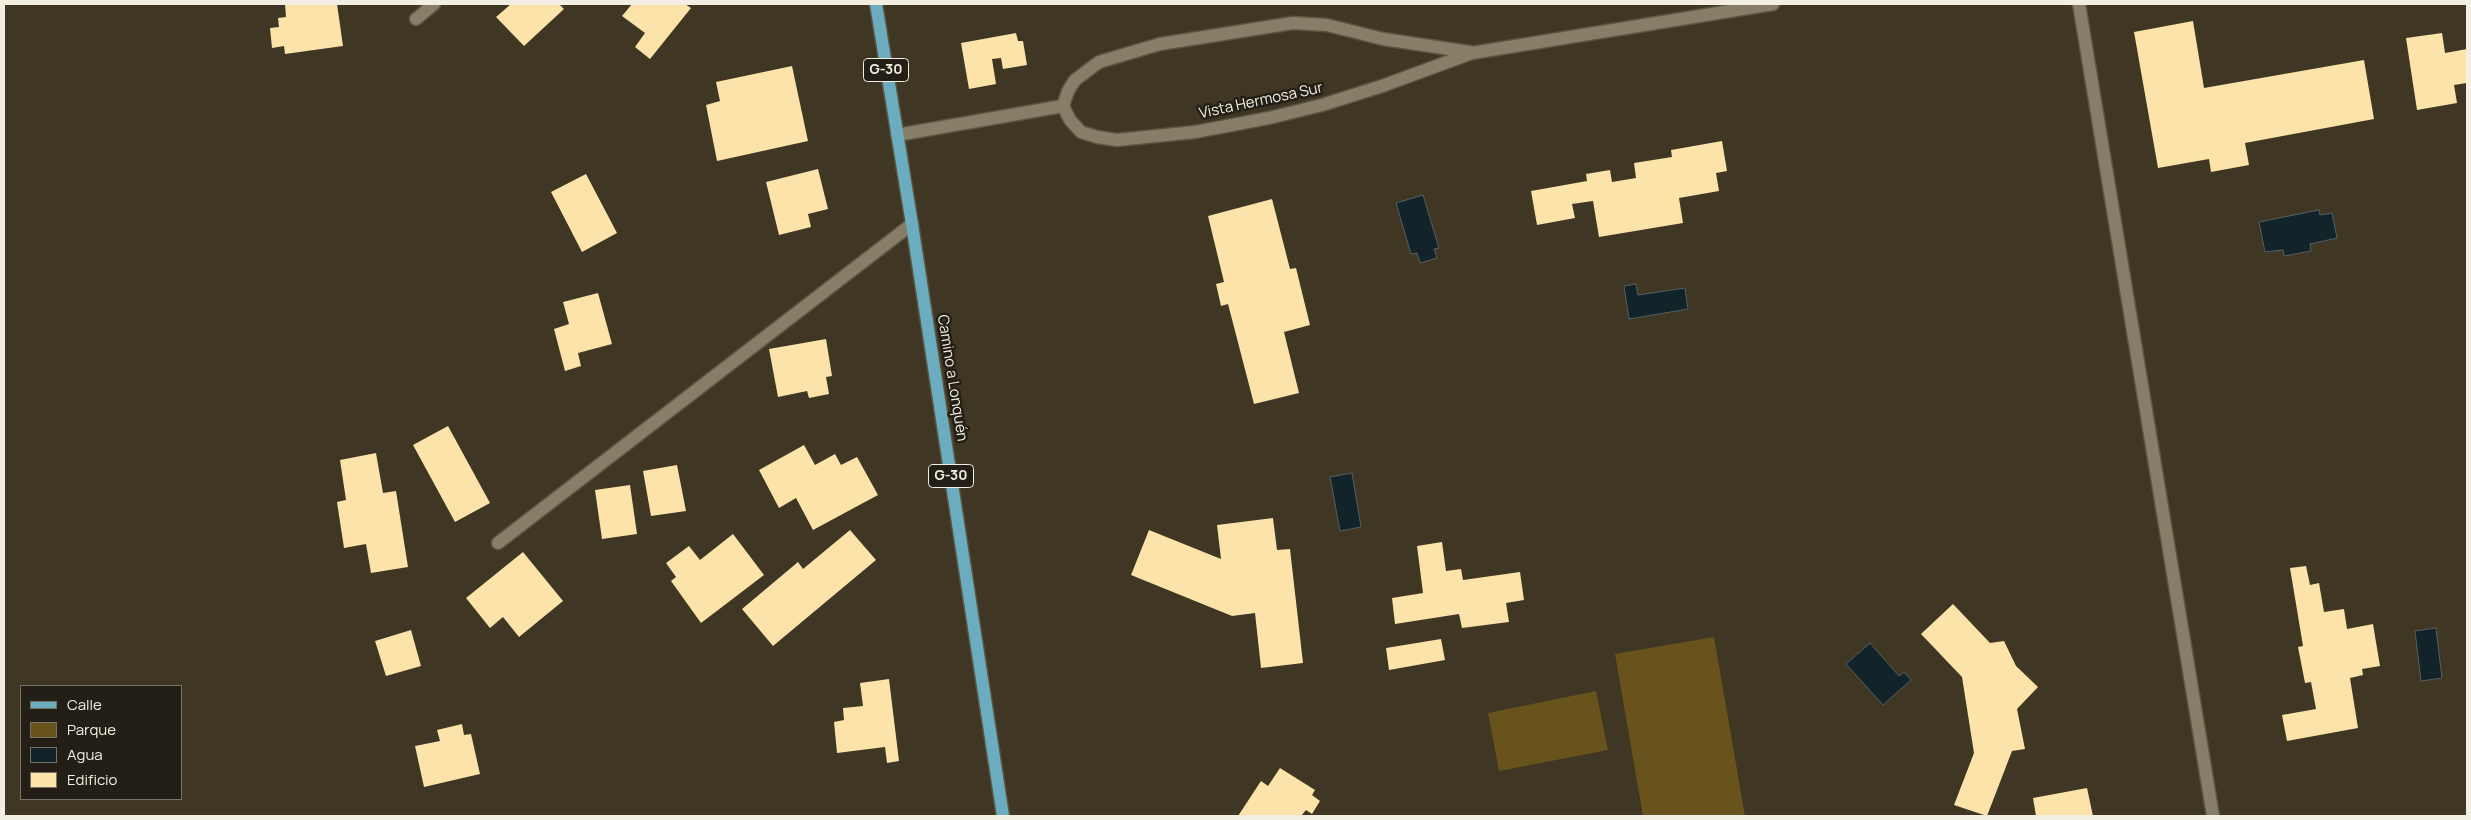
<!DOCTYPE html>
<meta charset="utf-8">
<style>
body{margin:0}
#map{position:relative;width:2471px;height:820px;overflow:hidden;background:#3f3724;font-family:Manrope,sans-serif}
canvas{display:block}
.frame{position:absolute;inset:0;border:5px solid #f3eee2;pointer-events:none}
.legend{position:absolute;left:20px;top:685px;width:162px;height:115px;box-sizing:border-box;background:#231f16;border:1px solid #767268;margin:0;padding:6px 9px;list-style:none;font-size:15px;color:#f3eee2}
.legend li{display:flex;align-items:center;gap:10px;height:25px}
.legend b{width:25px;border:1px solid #767268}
</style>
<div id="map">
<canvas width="2471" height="820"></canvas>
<div class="frame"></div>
<ul class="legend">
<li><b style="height:6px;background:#6badbe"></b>Calle</li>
<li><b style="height:14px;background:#68531d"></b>Parque</li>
<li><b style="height:14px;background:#13232a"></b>Agua</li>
<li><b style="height:14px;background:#fbe3a9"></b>Edificio</li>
</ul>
</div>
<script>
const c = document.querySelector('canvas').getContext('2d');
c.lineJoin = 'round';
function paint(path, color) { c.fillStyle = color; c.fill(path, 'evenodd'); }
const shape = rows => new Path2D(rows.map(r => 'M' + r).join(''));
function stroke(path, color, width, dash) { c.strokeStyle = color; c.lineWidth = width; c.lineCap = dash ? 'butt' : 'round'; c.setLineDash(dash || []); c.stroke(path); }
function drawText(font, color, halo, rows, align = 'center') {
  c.font = font + ' Manrope,sans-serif'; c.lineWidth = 5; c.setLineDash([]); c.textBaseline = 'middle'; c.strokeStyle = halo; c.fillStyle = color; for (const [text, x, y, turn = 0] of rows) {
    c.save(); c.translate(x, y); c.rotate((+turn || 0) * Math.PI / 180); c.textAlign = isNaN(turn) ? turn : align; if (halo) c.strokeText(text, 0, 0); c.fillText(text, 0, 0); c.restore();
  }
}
paint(shape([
 [1714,637,1745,816,1643,816,1615,654],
 [1596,691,1608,750,1499,771,1488,713]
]), '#68531d');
const water = shape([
 [1423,195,1439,248,1434,249,1437,258,1420,263,1417,253,1411,254,1396,203,1423,195],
 [2319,210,2320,215,2332,213,2337,238,2310,244,2311,251,2284,256,2283,250,2265,252,2259,222,2319,210],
 [1636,284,1638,295,1685,288,1688,309,1629,319,1624,286,1636,284],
 [1352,473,1361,527,1340,531,1330,477,1352,473],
 [2436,628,2442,678,2421,681,2415,631,2436,628],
 [1870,643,1899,676,1904,672,1911,680,1883,705,1846,664,1870,643]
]);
paint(water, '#13232a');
stroke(water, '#566061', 1);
paint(shape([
 [285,4,337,4,343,46,285,54,284,46,272,48,270,28,279,27,278,18,286,17],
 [511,4,559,4,564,9,524,46,496,17],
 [632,4,685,4,691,8,650,59,635,47,645,33,622,16],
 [2193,21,2204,88,2364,60,2374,119,2245,143,2249,165,2211,172,2209,159,2158,168,2134,32],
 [1016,33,1018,41,1023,41,1027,65,1003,69,1001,58,992,59,996,84,969,89,961,43],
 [2442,33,2445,53,2467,49,2467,83,2454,85,2457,103,2417,110,2406,38],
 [792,66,808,141,717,161,706,105,720,101,716,82],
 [1722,141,1727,171,1716,173,1719,191,1679,198,1683,223,1599,237,1593,201,1572,204,1575,218,1537,225,1531,191,1587,181,1586,174,1610,170,1612,182,1636,178,1634,163,1672,157,1671,150],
 [818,169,828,209,808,214,811,227,779,235,766,182],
 [586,174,617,233,582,252,551,192],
 [1272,199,1290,269,1296,268,1310,325,1284,332,1299,393,1254,404,1228,304,1221,306,1216,284,1224,282,1208,216],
 [598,293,612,344,578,353,581,366,565,371,554,329,569,324,563,302],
 [826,339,832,376,826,377,829,394,809,398,807,391,778,397,769,349],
 [448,426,490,503,455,522,413,445],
 [804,445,815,465,835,454,841,465,857,457,878,495,813,530,796,498,779,508,759,470],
 [376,453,383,493,396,491,408,567,371,573,366,544,344,548,337,502,346,500,340,460],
 [677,465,686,511,651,516,643,471],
 [630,485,637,534,602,539,595,490],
 [1273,518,1277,550,1290,549,1303,663,1261,668,1255,613,1232,616,1131,575,1149,530,1221,559,1217,525],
 [850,530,876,560,773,646,742,609,798,562,803,569],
 [733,534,764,575,701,623,671,581,676,577,666,563,689,546,700,560],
 [1442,542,1446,571,1461,569,1463,580,1520,572,1524,600,1506,603,1509,622,1462,628,1459,614,1395,624,1392,598,1423,593,1417,546],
 [523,552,563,601,519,637,503,617,490,628,466,598],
 [2306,566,2310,585,2319,583,2324,612,2344,609,2347,629,2373,624,2380,666,2362,669,2363,675,2350,678,2358,728,2287,741,2282,715,2316,709,2311,682,2305,683,2298,647,2303,646,2290,568],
 [1953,604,1990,643,2004,641,2016,666,2038,687,2017,709,2025,749,2012,751,1987,816,1954,805,1974,753,1962,677,1921,634],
 [411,630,421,666,386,676,375,641],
 [1441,639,1445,660,1389,670,1386,648],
 [889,679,899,761,887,763,885,747,837,753,834,722,844,720,843,708,863,706,860,683],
 [462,724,464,735,471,734,480,774,424,787,415,746,440,741,437,730],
 [1280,768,1315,790,1312,795,1320,801,1312,814,1306,810,1301,816,1238,816,1261,781,1268,786],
 [2087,788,2093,816,2036,816,2033,798]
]), '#fbe3a9');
const street = shape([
 [2079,4,2213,816],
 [416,19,434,4],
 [1063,106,1070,120,1081,132,1097,137,1117,140,1195,132,1269,118,1322,105,1382,86,1472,53,1773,4],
 [1063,106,1068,91,1075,80,1099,62,1160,44,1293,23,1327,25,1383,39,1470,52],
 [897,135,1063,106],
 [498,543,912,224]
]);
const primary = shape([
 [876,4,912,224,1003,816]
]);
stroke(street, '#5b5443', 15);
stroke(primary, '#5b5443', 15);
stroke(street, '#877e68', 12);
stroke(primary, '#6badbe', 12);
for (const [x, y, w] of [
 [886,70,45],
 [951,476,45]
]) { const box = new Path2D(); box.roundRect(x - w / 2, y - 11.5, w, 23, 4); c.fillStyle = '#231f16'; c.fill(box); stroke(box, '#f3eee2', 1); }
drawText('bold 14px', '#f3eee2', null, [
 ["G-30",886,70],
 ["G-30",951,476]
]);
drawText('15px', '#f3eee2', '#231f16', [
 ["Vista Hermosa Sur",1261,101,-12],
 ["Camino a Lonquén",952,378,81]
]);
</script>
